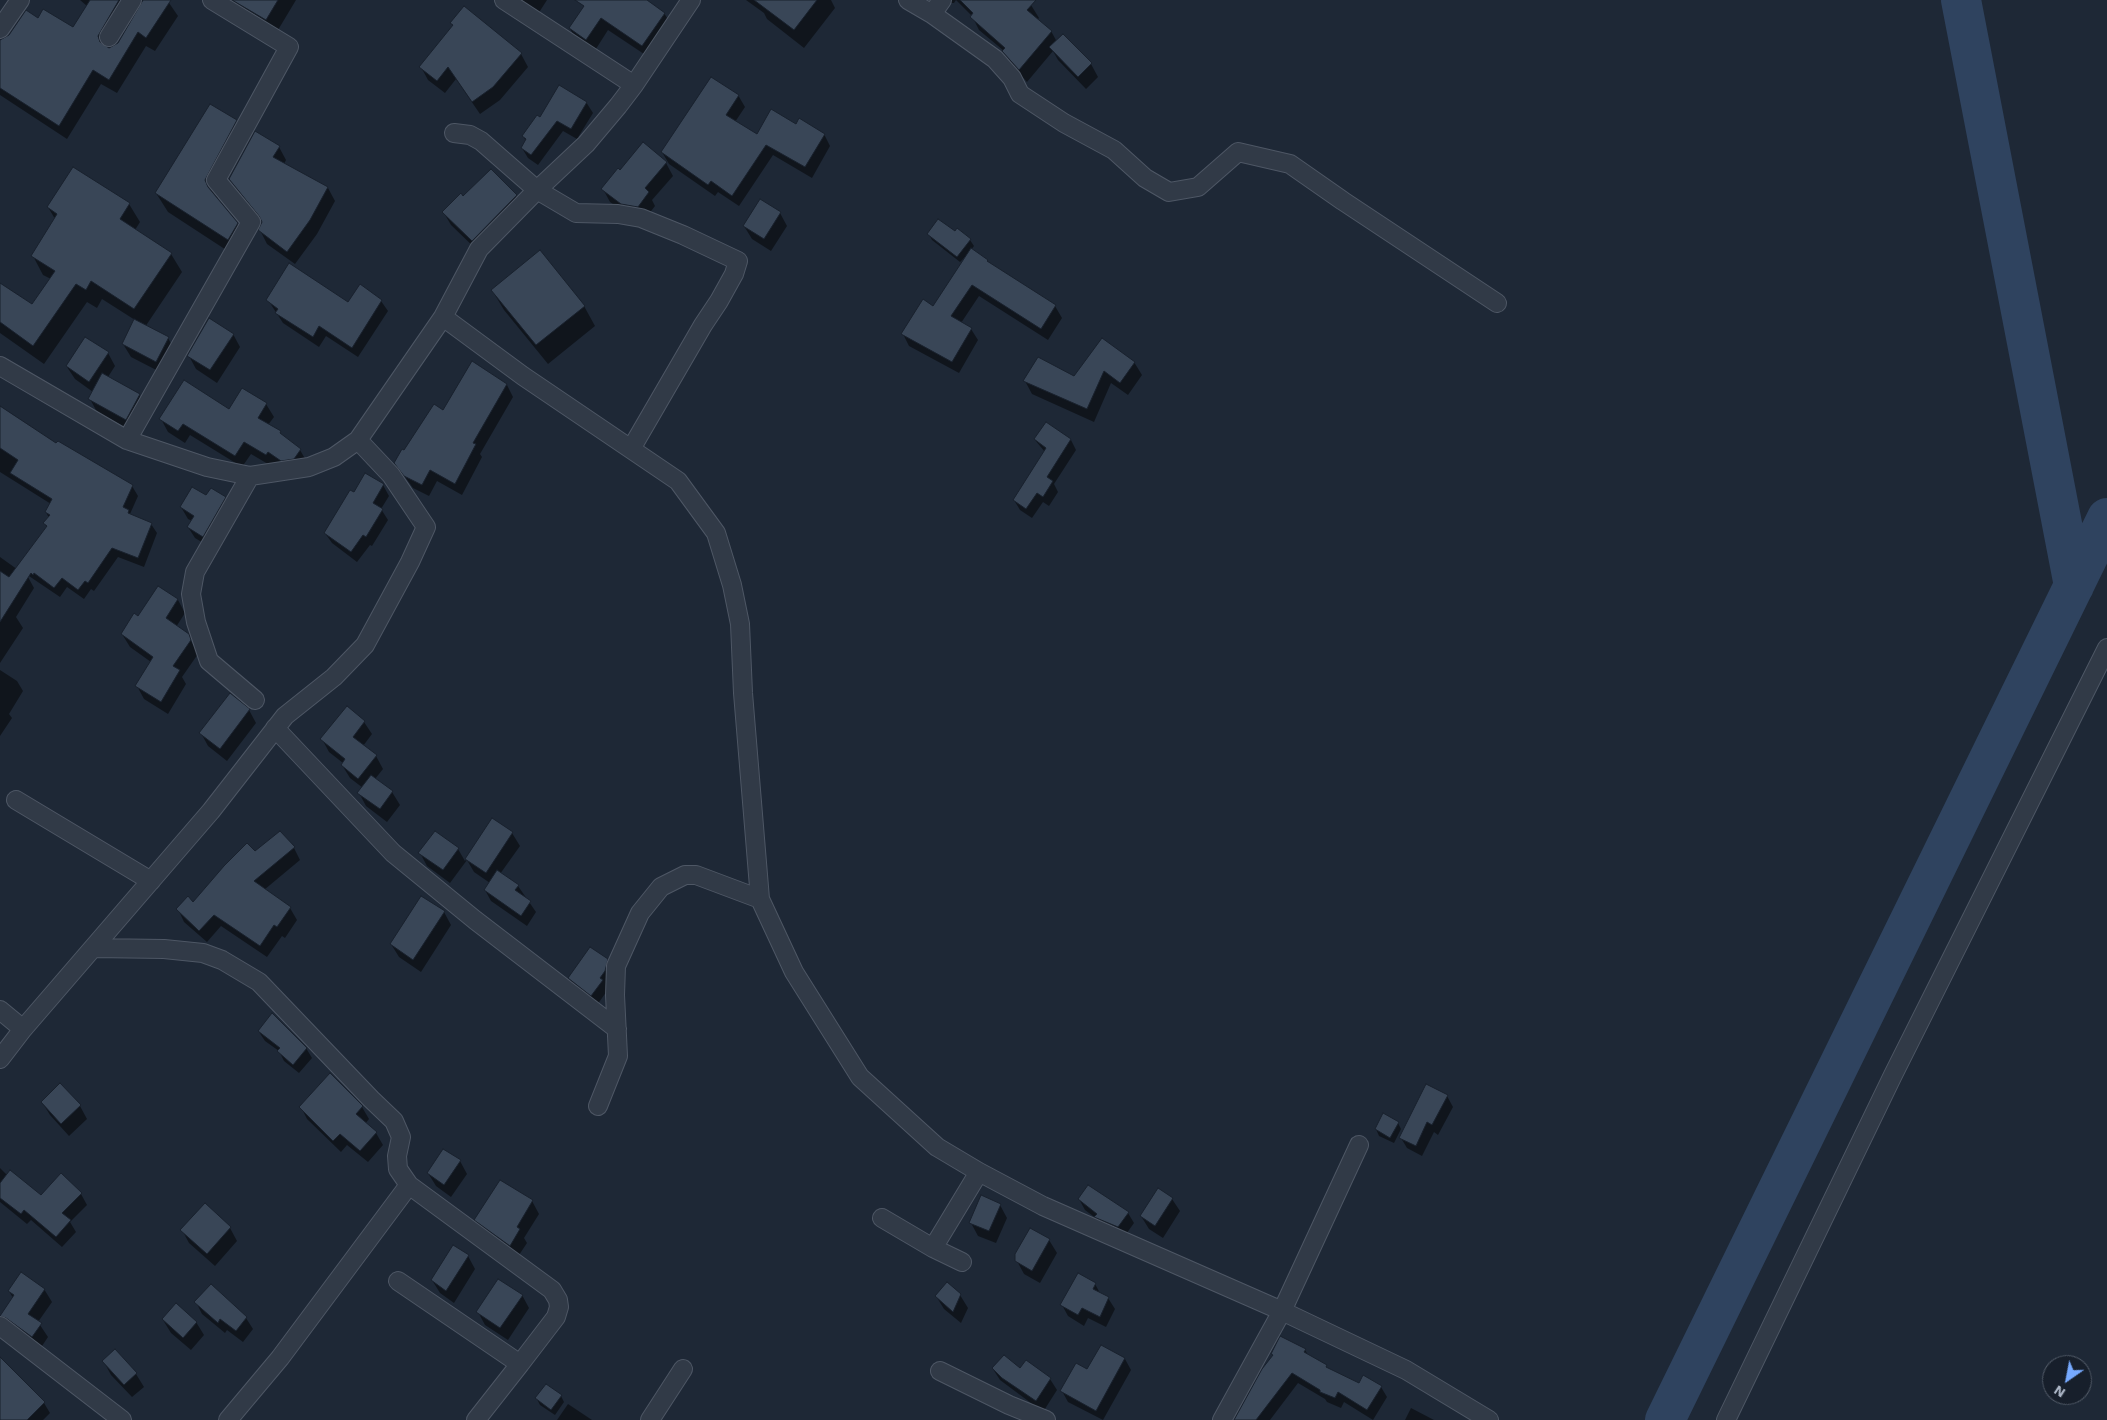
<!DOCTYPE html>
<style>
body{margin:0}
#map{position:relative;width:2107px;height:1420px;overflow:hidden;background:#1e2836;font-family:"Work Sans",sans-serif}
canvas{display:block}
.north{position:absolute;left:2042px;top:1355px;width:50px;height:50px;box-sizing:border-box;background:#171f2b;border:1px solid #525b68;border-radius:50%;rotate:213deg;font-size:14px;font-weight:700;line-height:20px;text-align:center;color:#aab4c4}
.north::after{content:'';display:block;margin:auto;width:18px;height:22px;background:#76a9fe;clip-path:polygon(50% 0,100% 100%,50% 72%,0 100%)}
</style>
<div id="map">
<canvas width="2107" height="1420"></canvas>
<div class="north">N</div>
</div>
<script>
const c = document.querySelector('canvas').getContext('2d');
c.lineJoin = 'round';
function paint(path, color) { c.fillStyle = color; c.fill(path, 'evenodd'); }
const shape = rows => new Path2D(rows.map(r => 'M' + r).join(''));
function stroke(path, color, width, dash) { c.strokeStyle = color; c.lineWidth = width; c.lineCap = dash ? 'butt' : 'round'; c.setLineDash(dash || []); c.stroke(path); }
paint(shape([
 [80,0,167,0,178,16,155,51,146,46,117,93,101,84,67,139,0,95,0,41,38,20,73,29,87,6],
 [140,3,143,4,119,44,107,48,131,8],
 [212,0,296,0,275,35],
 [516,0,547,0,538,14],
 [589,0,645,0,664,13,672,26,650,58,608,30,594,52,578,41,570,29],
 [746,0,831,0,835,8,804,48,767,19,764,13],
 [944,0,1025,0,1031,5,1039,18,1037,20,1051,31,1057,42,1091,64,1098,77,1086,89,1058,60,1053,51,1027,82,1011,64,1004,51,979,30,972,16,956,0,954,3,947,3],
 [521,54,528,67,500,100,480,114,456,79,445,93,428,80,421,67],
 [738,95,745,107,735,122,757,136,796,125,824,134,830,146,812,178,773,155,739,206,718,192,715,196,669,164,662,152],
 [586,102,593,113,577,139,563,131,538,165,528,158,522,148,526,141,523,136,540,119],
 [236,121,247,141,217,200,237,224,249,244,240,259,168,212,156,193],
 [279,147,286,160,284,164,328,188,335,201,317,234,295,264,267,244,260,230,263,222,238,192,230,179],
 [666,163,673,176,652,200,655,206,645,219,630,216,610,202,603,189,620,171],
 [516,196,523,209,480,253,451,225,444,213,463,197],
 [129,204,140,222,135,230,171,254,182,272,145,327,168,338,175,351,164,374,131,357,123,344,135,320,102,299,97,308,87,302,44,364,0,333,0,285,32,306,51,279,43,275,33,256,55,219,48,207],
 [780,213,787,226,771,251,752,239,744,226],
 [955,233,970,240,974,246,971,250,989,264,1055,306,1062,318,1048,340,979,296,961,323,971,329,978,340,959,373,909,346,903,334,934,307,967,257,966,256,960,262,932,240,929,234],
 [492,290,584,306,595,326,548,364,504,310],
 [268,300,348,304,381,301,388,311,358,357,326,336,319,347,283,323],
 [233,334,240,347,217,383,196,369,189,356],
 [108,353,115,366,108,377,139,395,147,408,134,432,97,412,90,399,93,392,75,379,67,367],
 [1134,362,1142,375,1128,395,1111,383,1094,422,1032,394,1025,381,1075,377],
 [472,363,507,385,513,397,480,454,482,457,462,495,437,481,429,496,413,488,395,463,443,411],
 [243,390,266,404,274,417,268,425,300,450,307,462,289,473,276,463,273,467,251,454,242,467,190,435,185,443,168,432,161,419,230,411],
 [0,406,57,444,132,486,138,496,130,514,151,524,157,533,144,567,118,557,94,591,91,589,84,599,67,587,60,597,26,574,47,527,45,524,49,518,46,512,51,504,0,472],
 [1046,424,1071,440,1076,450,1054,484,1058,492,1049,506,1043,502,1032,518,1020,510,1014,500,1045,452,1035,440],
 [383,485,389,496,381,509,388,520,372,546,370,545,357,562,332,543,325,533,354,494],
 [225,498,231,509,210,547,195,538,188,527,192,521,188,519,181,507],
 [0,557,28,577,34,588,16,617,23,628,0,663],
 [158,587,178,600,185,613,176,627,188,635,198,654,182,677,186,684,168,714,144,699,137,686,151,662,130,647,122,634,138,617],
 [0,670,17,681,23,691,9,714,12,718,0,736],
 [249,710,256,723,227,761,208,746,201,733],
 [364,722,372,734,363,746,376,756,383,769,375,779,392,792,400,805,387,822,366,806,359,793,363,788,350,778,342,765,343,763,329,752,322,739],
 [493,820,512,833,520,846,500,874,518,886,536,912,527,926,491,901,485,890,490,883,474,872,467,860,450,883,427,866,420,853,458,849,465,861],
 [294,848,300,860,264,890,290,908,297,920,285,938,282,936,267,957,221,926,207,942,184,922,178,909,193,903,255,853],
 [444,912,451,925,421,972,399,957,391,944],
 [607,960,613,970,610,981,606,988,607,991,597,1005,575,988,569,978],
 [259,1032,306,1048,312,1058,299,1073,284,1061,279,1051,265,1041],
 [330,1075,362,1107,369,1119,365,1124,376,1133,383,1145,368,1162,347,1145,341,1152,307,1119,301,1107],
 [1447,1096,1453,1107,1438,1135,1434,1132,1422,1156,1407,1148,1401,1138],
 [42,1102,80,1106,87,1119,69,1136,50,1115],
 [1398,1123,1401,1129,1394,1143,1379,1136,1376,1129],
 [460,1161,467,1174,451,1197,436,1186,428,1173],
 [0,1168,8,1176,41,1196,81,1194,87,1205,70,1222,76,1232,62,1247,31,1220,27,1224,0,1202],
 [1079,1199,1128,1213,1134,1223,1124,1237,1102,1227,1097,1219,1085,1210],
 [1172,1199,1180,1211,1163,1238,1149,1229,1141,1216],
 [532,1201,539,1214,524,1238,527,1243,517,1258,483,1233,476,1220],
 [1000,1205,1007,1218,996,1243,978,1236,971,1223],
 [230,1228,237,1241,215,1266,189,1243,182,1230],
 [1031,1229,1049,1240,1057,1253,1040,1283,1024,1274,1017,1261],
 [468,1256,475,1269,454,1303,440,1293,432,1280],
 [1095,1284,1101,1295,1108,1298,1115,1309,1106,1327,1088,1318,1084,1326,1068,1316,1062,1305],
 [44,1289,52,1302,38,1322,48,1337,40,1349,8,1329,1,1316,13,1298,9,1291],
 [522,1295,529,1308,508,1340,485,1325,478,1312],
 [960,1295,968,1308,961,1323,944,1309,936,1296],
 [196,1302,246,1318,253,1329,243,1342,227,1330,225,1333,202,1314],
 [163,1320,196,1322,204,1335,191,1350,171,1333],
 [1102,1346,1125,1359,1131,1370,1103,1420,1068,1402,1062,1391,1088,1370],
 [1305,1350,1308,1355,1326,1366,1328,1370,1359,1384,1381,1387,1387,1397,1373,1420,1344,1402,1341,1408,1327,1402,1325,1399,1298,1383,1270,1420,1237,1420],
 [115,1351,136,1374,144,1387,132,1397,111,1375,104,1362],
 [0,1359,44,1403,50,1413,43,1420,0,1420],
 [993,1369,1020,1370,1050,1379,1057,1390,1043,1412,1000,1380],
 [561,1396,564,1402,555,1415,540,1405,537,1399],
 [568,1404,592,1420,557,1420],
 [1411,1408,1434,1420,1405,1420]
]), '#0007');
stroke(shape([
 [1961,0,2074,586],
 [1665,1420,2107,518]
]), '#2f435f', 40);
const building = shape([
 [90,0,119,0,98,36,100,42,109,48,118,43,143,0,171,0,146,38,138,32,109,80,93,70,59,126,0,88,0,40,9,35,26,10,38,18,43,9,73,27,90,0],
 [232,0,278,0,266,20,232,0],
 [575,0,647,0,665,13,642,46,601,18,586,40,569,28,584,6,575,0],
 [754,0,817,0,794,30,754,0],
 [960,0,1036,0,1027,10,1052,31,1019,70,1002,51,1005,48,970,17,973,13,960,0],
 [464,6,522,53,493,87,472,102,448,67,437,81,419,67,453,25,450,23,464,6],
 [1063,34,1092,63,1078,77,1049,47,1063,34],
 [711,77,739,95,726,115,757,134,771,109,796,124,799,118,825,134,805,167,766,145,732,196,711,181,708,185,661,152,711,77],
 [559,85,587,102,571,129,557,121,531,155,521,148,526,139,522,136,537,115,540,117,559,85],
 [210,104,237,120,205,180,208,187,238,223,228,240,155,193,210,104],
 [255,131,280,146,273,157,328,187,310,220,287,252,258,230,262,222,259,216,229,179,255,131],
 [643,142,667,162,645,188,649,192,638,207,621,204,601,189,618,168,620,170,643,142],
 [73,167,130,203,120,219,172,253,134,309,91,281,86,290,76,284,33,346,0,322,0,283,32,304,55,271,31,256,57,214,47,207,73,167],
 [491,169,517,195,472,241,442,212,461,193,463,196,491,169],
 [760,199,781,212,764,239,743,226,760,199],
 [938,219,955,231,957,228,971,239,957,257,927,234,938,219],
 [971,248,988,260,987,261,1056,305,1041,329,972,285,951,316,972,328,952,362,901,334,923,299,933,306,971,248],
 [540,250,585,306,536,345,491,290,540,250],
 [289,263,348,302,360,284,382,300,352,348,319,326,313,337,275,313,278,309,266,300,289,263],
 [209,318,234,334,210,370,187,356,209,318],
 [134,319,169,337,156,362,122,344,134,319],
 [85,337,109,352,89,382,66,366,85,337],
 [1102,338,1135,362,1120,383,1104,371,1087,409,1023,381,1038,357,1074,376,1102,338],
 [472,361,507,384,473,443,476,444,455,484,430,470,422,485,404,476,394,463,402,449,404,450,434,404,443,410,472,361],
 [102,373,140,394,126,420,88,399,102,373],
 [184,380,229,409,242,388,267,403,258,418,281,431,280,433,301,449,294,459,281,461,268,452,266,455,244,442,235,456,183,424,178,431,159,419,184,380],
 [0,406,56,443,58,441,133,485,123,507,129,510,128,513,152,523,138,558,112,548,88,583,85,581,78,590,62,578,54,588,34,573,33,575,31,573,0,622,0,571,9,577,47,526,43,523,50,515,45,512,52,499,10,473,18,460,0,448,0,406],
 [1046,422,1071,439,1047,477,1053,481,1043,497,1037,493,1026,509,1013,500,1046,448,1034,439,1046,422],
 [365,473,384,484,373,503,383,509,366,537,363,535,351,552,324,533,350,490,354,492,365,473],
 [192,487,206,495,211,488,226,497,203,537,187,527,194,516,180,507,192,487],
 [158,586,178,599,166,618,189,634,191,640,173,666,180,670,161,702,135,686,153,657,121,634,134,613,138,616,158,586],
 [230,693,250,709,220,749,199,733,230,693],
 [347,706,365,721,353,737,377,755,358,779,341,765,345,759,320,739,347,706],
 [371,775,393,791,380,809,357,793,371,775],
 [492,818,513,832,486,873,465,859,492,818],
 [280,831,295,847,254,881,291,907,277,927,274,925,260,946,214,915,199,931,176,909,188,896,193,902,224,866,247,843,255,851,280,831],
 [435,831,459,848,443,870,418,853,435,831],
 [497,870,519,885,515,890,531,901,521,916,484,890,497,870],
 [421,896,445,911,413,960,390,944,421,896],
 [590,947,608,959,605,971,600,978,603,980,591,996,568,978,590,947],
 [272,1013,307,1048,293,1065,277,1051,280,1048,258,1031,272,1013],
 [330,1073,363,1106,356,1114,377,1132,360,1151,340,1134,333,1141,299,1107,330,1073],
 [60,1083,81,1105,61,1124,41,1102,60,1083],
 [1426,1084,1448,1095,1432,1125,1427,1122,1416,1146,1399,1138,1426,1084],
 [1383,1113,1399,1122,1390,1138,1375,1129,1383,1113],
 [443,1149,461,1160,444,1185,427,1173,443,1149],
 [10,1170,41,1195,61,1173,82,1193,62,1213,71,1220,56,1237,24,1210,21,1214,0,1198,0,1183,10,1170],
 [500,1180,533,1200,517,1227,520,1229,510,1246,474,1220,500,1180],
 [1088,1185,1129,1212,1118,1227,1094,1217,1097,1214,1078,1199,1088,1185],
 [1158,1188,1173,1198,1155,1226,1140,1216,1158,1188],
 [981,1195,1001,1204,989,1231,969,1223,981,1195],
 [205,1203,231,1227,207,1254,180,1230,205,1203],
 [1030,1228,1050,1239,1032,1271,1015,1261,1015,1254,1030,1228],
 [453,1245,469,1255,446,1291,431,1280,453,1245],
 [21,1272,45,1289,28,1314,42,1323,32,1337,6,1318,0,1316,14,1295,8,1291,21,1272],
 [1078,1273,1096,1283,1093,1289,1109,1297,1100,1317,1082,1308,1078,1315,1060,1305,1078,1273],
 [498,1279,523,1295,500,1328,476,1312,498,1279],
 [947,1282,961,1294,953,1312,935,1296,947,1282],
 [211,1284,247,1317,236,1331,220,1319,218,1323,194,1302,211,1284],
 [176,1303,197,1322,183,1338,162,1319,176,1303],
 [1280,1336,1306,1349,1304,1352,1327,1365,1326,1367,1359,1383,1363,1375,1382,1386,1367,1410,1338,1392,1335,1398,1320,1392,1320,1390,1292,1373,1256,1420,1234,1420,1262,1369,1273,1355,1271,1354,1280,1336],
 [1101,1345,1125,1358,1096,1411,1060,1391,1076,1363,1087,1369,1101,1345],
 [115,1349,137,1373,124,1385,102,1361,115,1349],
 [1004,1355,1020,1368,1026,1360,1051,1378,1036,1401,1002,1378,992,1368,1004,1355],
 [0,1357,45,1402,27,1420,0,1420,0,1357],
 [546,1384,562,1395,551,1410,535,1398,546,1384]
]);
paint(building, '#394657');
stroke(building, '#19212d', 1);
const street = shape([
 [504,0,634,85],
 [908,0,932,14,995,59,1012,78,1020,94,1064,123,1114,150,1145,178,1169,192,1198,187,1238,152,1290,164,1343,201,1497,303],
 [932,14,942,0],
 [0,29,20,0],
 [109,37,132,0],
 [454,133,470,135,481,141,537,190,586,144,618,106,634,85,691,0],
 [443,317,523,376,678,481,716,533,732,585,740,624,743,693,760,899,794,972,860,1077,937,1147,979,1172,1043,1206,1282,1311,1406,1370,1489,1420],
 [0,366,127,440,207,467,250,476,309,467,334,457,358,440,443,317,479,249,537,190,576,213,618,214,641,218,683,235,738,261,734,274,719,301,703,325,631,449],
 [127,440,251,222,216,180,289,47,212,0],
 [250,476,195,572,191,594,196,622,209,661,255,700],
 [275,728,393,853,475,920,617,1029],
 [16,800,151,881],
 [94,948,164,949,203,953,222,960,259,982,371,1099,394,1121,401,1137,397,1156,398,1169,409,1185,552,1290,558,1300,559,1307,556,1317,520,1364,398,1281],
 [0,1010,23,1029],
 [0,1059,23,1029,211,811,285,716,334,677,365,645,410,562,426,527,391,475,358,440],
 [598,1106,618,1056,615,995,616,966,640,913,661,887,685,875,696,875,760,899],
 [882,1218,933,1248,962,1262],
 [933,1248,979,1172],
 [0,1326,122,1420],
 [940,1371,1009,1405,1046,1420],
 [228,1420,280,1358,409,1185],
 [476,1420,520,1364],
 [650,1420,683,1369],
 [1222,1420,1282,1311,1359,1145],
 [1726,1420,1893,1075,2107,648]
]);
stroke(street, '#4e5765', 20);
stroke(street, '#313a47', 18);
</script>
